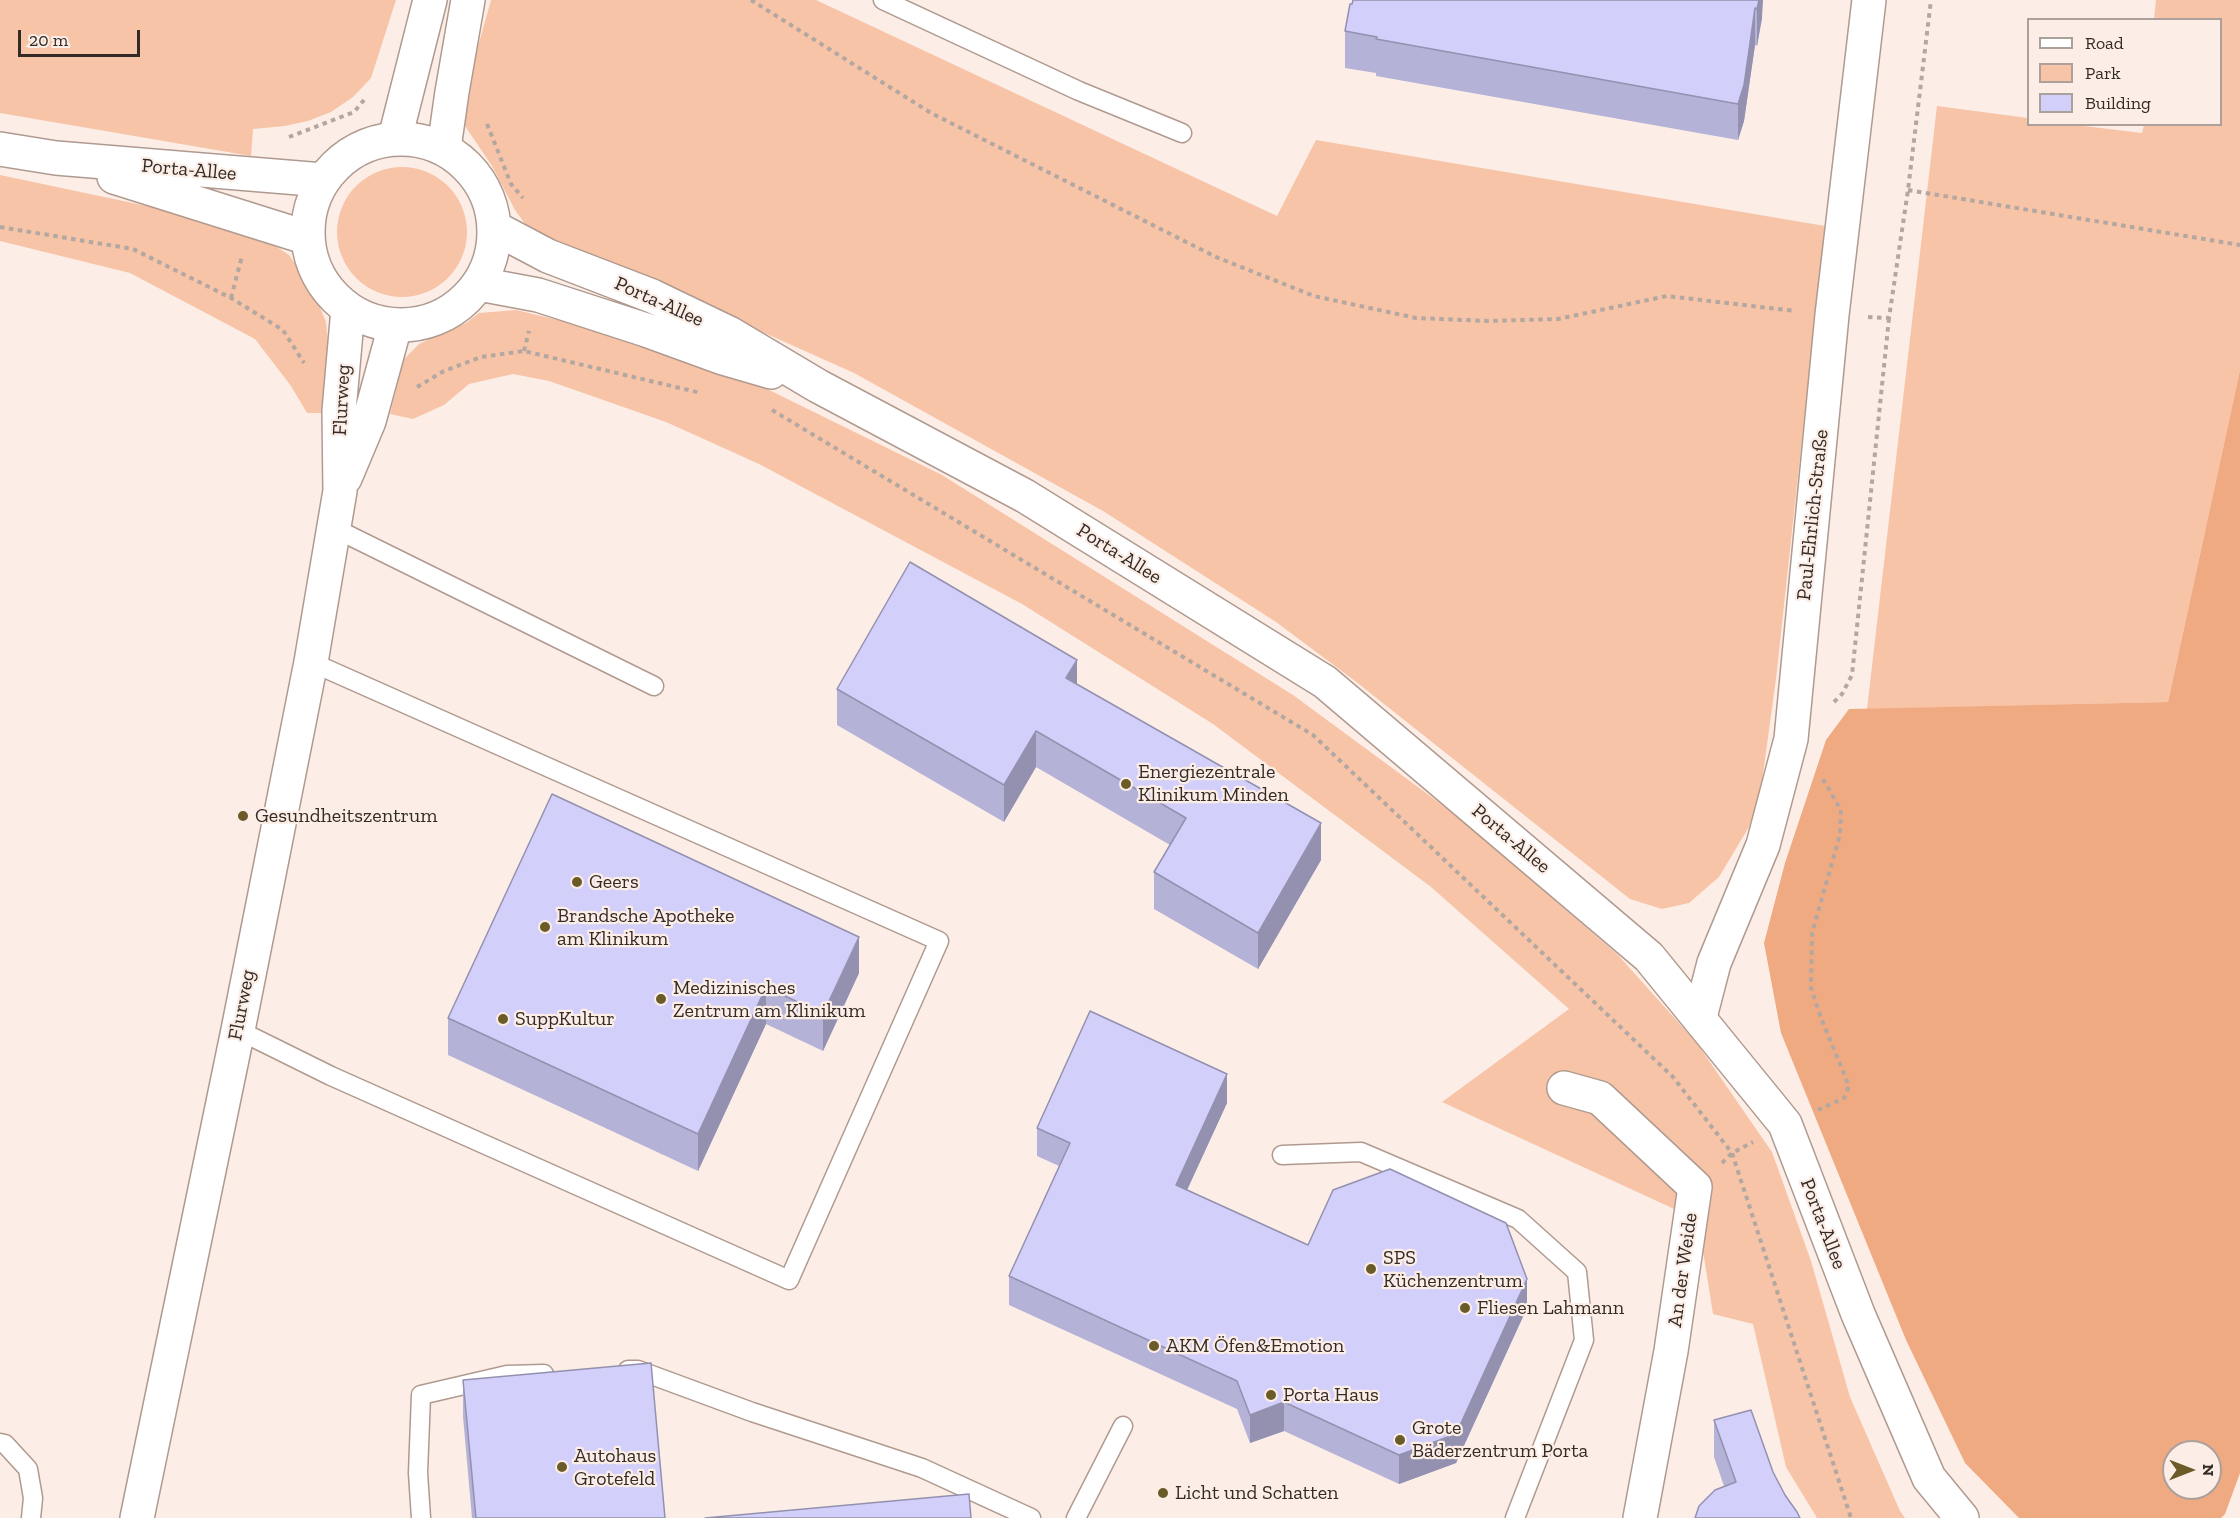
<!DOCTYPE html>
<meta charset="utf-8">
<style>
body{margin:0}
#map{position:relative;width:2240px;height:1518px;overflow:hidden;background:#fceee7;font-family:"Zilla Slab",serif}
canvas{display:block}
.legend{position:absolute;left:2027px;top:18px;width:195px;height:108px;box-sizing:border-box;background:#fceee7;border:2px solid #aca09a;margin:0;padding:8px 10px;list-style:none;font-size:18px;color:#332b26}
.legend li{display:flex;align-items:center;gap:12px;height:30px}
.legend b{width:30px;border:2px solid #aca09a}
.north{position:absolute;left:2162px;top:1440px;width:60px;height:60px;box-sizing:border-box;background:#fceee7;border:2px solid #aca09a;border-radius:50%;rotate:90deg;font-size:16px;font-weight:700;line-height:24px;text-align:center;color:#332b26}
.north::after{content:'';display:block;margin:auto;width:21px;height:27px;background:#6a5b28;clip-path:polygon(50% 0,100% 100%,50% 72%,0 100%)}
.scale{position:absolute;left:18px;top:30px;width:122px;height:27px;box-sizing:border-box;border:3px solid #332b26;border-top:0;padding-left:8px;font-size:18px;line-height:21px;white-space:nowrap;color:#332b26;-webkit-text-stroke:4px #fceee7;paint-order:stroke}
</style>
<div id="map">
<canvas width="2240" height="1518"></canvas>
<ul class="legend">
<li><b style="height:8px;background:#fff"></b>Road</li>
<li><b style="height:16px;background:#f7c4a8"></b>Park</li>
<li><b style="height:16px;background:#d2cffa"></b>Building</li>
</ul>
<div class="north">N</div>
<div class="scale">20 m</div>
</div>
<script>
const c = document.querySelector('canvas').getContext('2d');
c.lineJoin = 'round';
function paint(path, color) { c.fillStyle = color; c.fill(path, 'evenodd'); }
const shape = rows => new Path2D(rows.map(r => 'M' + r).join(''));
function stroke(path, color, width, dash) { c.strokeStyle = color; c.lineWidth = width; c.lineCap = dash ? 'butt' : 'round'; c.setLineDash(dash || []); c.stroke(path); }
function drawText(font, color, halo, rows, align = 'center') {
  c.font = font + ' "Zilla Slab",serif'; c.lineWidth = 4.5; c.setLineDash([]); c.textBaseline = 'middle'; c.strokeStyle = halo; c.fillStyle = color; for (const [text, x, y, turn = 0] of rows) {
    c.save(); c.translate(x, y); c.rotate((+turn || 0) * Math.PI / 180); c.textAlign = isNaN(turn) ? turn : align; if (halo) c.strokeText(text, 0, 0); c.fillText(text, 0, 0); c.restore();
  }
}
paint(shape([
 [0,0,396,0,371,78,353,97,331,112,308,121,285,126,253,129,251,156,0,113],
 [491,0,816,0,1277,216,1316,140,1825,226,1776,679,1760,796,1749,827,1719,877,1689,903,1662,909,1630,899,1355,681,1276,622,1103,511,854,373,633,274,537,235,528,228,515,210,492,166,465,126,461,107],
 [2156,0,2240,0,2240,370,2168,702,1867,709,1937,106,2028,118,2028,124,2076,125,2142,133,2144,125,2220,124,2220,20,2154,19],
 '337 232a65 65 0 1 1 130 0a65 65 0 1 1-130 0Z',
 [0,175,218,221,265,239,289,255,312,288,326,322,329,353,325,413,307,413,291,386,255,339,130,273,0,241],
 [516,310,596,329,761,386,942,475,1293,695,1456,815,1618,955,1696,1042,1772,1152,1811,1261,1850,1397,1900,1511,1905,1518,1817,1518,1786,1467,1753,1324,1713,1314,1698,1220,1442,1102,1569,1009,1431,887,1213,724,1022,604,759,464,666,422,549,381,513,374,469,384,444,405,413,419,390,414,404,359,419,344,466,323,479,313]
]), '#f7c4a8');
paint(shape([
 [2240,370,2240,1473,2225,1514,2221,1518,2019,1518,1965,1463,1906,1340,1781,1033,1764,943,1785,863,1826,740,1849,709,2168,702],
 [2174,1452,2210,1452,2210,1488,2174,1488]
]), '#f0aa82');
const service = shape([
 [883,0,1079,91,1182,133],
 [334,528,654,686],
 [238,1030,331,1076,789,1280,939,941,311,662],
 [1282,1155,1361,1152,1518,1219,1577,1272,1584,1340,1515,1518],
 [628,1370,638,1370,752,1412,922,1468,1031,1518],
 [0,1443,5,1444,28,1469,33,1498,31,1518],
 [421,1518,418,1473,421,1395,507,1375,544,1374],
 [1076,1518,1123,1426]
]);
const minor = shape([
 [395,138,430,0],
 [444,148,452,92,468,0],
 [345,478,369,421,395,326],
 [1700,1017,1714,963,1763,845,1791,739,1832,315,1869,0],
 [1564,1088,1600,1098,1695,1187,1671,1351,1640,1518],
 [137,1518,238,1030,311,662,340,491,339,411,348,309]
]);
const tertiary = shape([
 '308 232a93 93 0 1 1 186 0a93 93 0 1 1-186 0Z',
 [0,149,56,158,323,180],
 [114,177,308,238],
 [495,228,548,256,652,296,729,333,818,386,1025,496,1325,682,1649,957,1785,1124,1858,1314,1929,1478,1962,1518],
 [479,284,538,295,646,330,723,358,771,372]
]);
stroke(service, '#b09a8f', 21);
stroke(minor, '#b09a8f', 36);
stroke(tertiary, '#b09a8f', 36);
stroke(shape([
 [751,0,931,113,1216,257,1314,296,1416,318,1488,321,1558,319,1667,296,1795,311],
 [487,124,511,184,523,198],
 [289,137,354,112,364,100],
 [1908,190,2240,245],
 [0,227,133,249,231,298,283,330,304,363],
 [231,298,242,256],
 [1868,317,1889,318,1908,190,1931,0],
 [524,351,529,331],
 [417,387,444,371,481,357,524,351,701,393],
 [772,410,1313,735,1673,1077,1732,1153,1851,1518],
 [1834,702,1842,694,1852,675,1889,318],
 [1818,1110,1844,1098,1849,1086,1821,1018,1811,988,1812,933,1840,835,1841,810,1821,776],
 [1722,1163,1732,1153,1753,1142]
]), '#b3a7a1', 4, [4.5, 4.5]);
stroke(service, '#fff', 18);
stroke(minor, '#fff', 33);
stroke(tertiary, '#fff', 33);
paint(shape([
 [1762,6,1762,18,1757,46,1755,45,1744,121,1738,140,1376,76,1376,73,1345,68,1345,31],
 [1077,684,1321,860,1258,969,1154,909,1154,872,1170,845,1036,767,1004,822,837,725,837,689],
 [859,973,823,1051,766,1024,698,1171,448,1055,448,1018],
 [1227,1103,1187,1190,1308,1245,1527,1308,1456,1463,1399,1484,1284,1431,1250,1443,1237,1409,1009,1305,1009,1276,1059,1166,1037,1156,1037,1128],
 [463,1380,665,1518,472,1518,463,1417],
 [1714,1420,1773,1472,1785,1495,1724,1486,1714,1457]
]), '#b5b2d7');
paint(shape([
 [1759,0,1763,0,1762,18,1757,46,1757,9],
 [1755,8,1755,45,1744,121,1738,140,1738,104],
 [1077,660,1077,696,1066,678],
 [1036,731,1036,767,1004,822,1004,785],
 [1321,823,1321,860,1258,969,1258,933],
 [859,937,859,973,823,1051,823,1014],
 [766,987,766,1024,698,1171,698,1134],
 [1227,1074,1227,1103,1176,1214,1176,1185],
 [1527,1279,1527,1308,1456,1463,1399,1484,1399,1455],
 [1284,1402,1284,1431,1250,1443,1250,1415]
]), '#9391af');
const building = shape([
 [1353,0,1759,0,1757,9,1755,8,1744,85,1738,104,1376,39,1377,37,1345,31,1350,4,1352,4,1353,0],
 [910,562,1077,660,1066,678,1321,823,1258,933,1154,872,1186,818,1036,731,1004,785,837,689,910,562],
 [552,794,859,937,823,1014,766,987,698,1134,448,1018,552,794],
 [1090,1011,1227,1074,1176,1185,1308,1245,1333,1190,1390,1169,1506,1223,1527,1279,1456,1434,1399,1455,1284,1402,1250,1415,1237,1381,1009,1276,1070,1143,1037,1128,1090,1011],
 [651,1363,665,1518,476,1518,463,1380,651,1363],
 [1751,1410,1773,1472,1785,1495,1797,1512,1800,1518,1695,1518,1699,1506,1715,1490,1736,1482,1714,1420,1751,1410],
 [969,1494,971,1518,705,1518,969,1494]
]);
paint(building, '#d2cffa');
stroke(building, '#9391af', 1.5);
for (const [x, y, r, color] of [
 [1126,784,6,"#6a5b28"],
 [243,816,6,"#6a5b28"],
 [577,882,6,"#6a5b28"],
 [545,927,6,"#6a5b28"],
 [661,999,6,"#6a5b28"],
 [503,1019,6,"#6a5b28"],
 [1371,1269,6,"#6a5b28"],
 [1465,1308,6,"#6a5b28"],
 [1154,1346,6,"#6a5b28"],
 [1271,1395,6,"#6a5b28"],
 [1400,1440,6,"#6a5b28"],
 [562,1467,6,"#6a5b28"],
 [1163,1493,6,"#6a5b28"]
]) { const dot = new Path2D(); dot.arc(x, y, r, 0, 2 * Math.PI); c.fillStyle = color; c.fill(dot); stroke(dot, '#fceee7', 2); }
drawText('20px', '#332b26', '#fceee7', [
 ["Porta-Allee",189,170,5],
 ["Porta-Allee",659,302,24],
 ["Flurweg",342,400,-87],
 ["Paul-Ehrlich-Straße",1813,515,-84],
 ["Porta-Allee",1119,554,32],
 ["Porta-Allee",1511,839,40],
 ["Flurweg",242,1005,-79],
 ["Porta-Allee",1823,1224,69],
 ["An der Weide",1683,1270,-82]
]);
drawText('20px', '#332b26', '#fceee7', [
 ["Energiezentrale",1138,772],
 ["Klinikum Minden",1138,795],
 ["Gesundheitszentrum",255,816],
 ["Geers",589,882],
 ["Brandsche Apotheke",557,916],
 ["am Klinikum",557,939],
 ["Medizinisches",673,988],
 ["Zentrum am Klinikum",673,1011],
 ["SuppKultur",515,1019],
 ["SPS",1383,1258],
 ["Küchenzentrum",1383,1281],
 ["Fliesen Lahmann",1477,1308],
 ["AKM Öfen&Emotion",1166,1346],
 ["Porta Haus",1283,1395],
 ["Grote",1412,1428],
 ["Bäderzentrum Porta",1412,1451],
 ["Autohaus",574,1456],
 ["Grotefeld",574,1479],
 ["Licht und Schatten",1175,1493]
], 'left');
</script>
